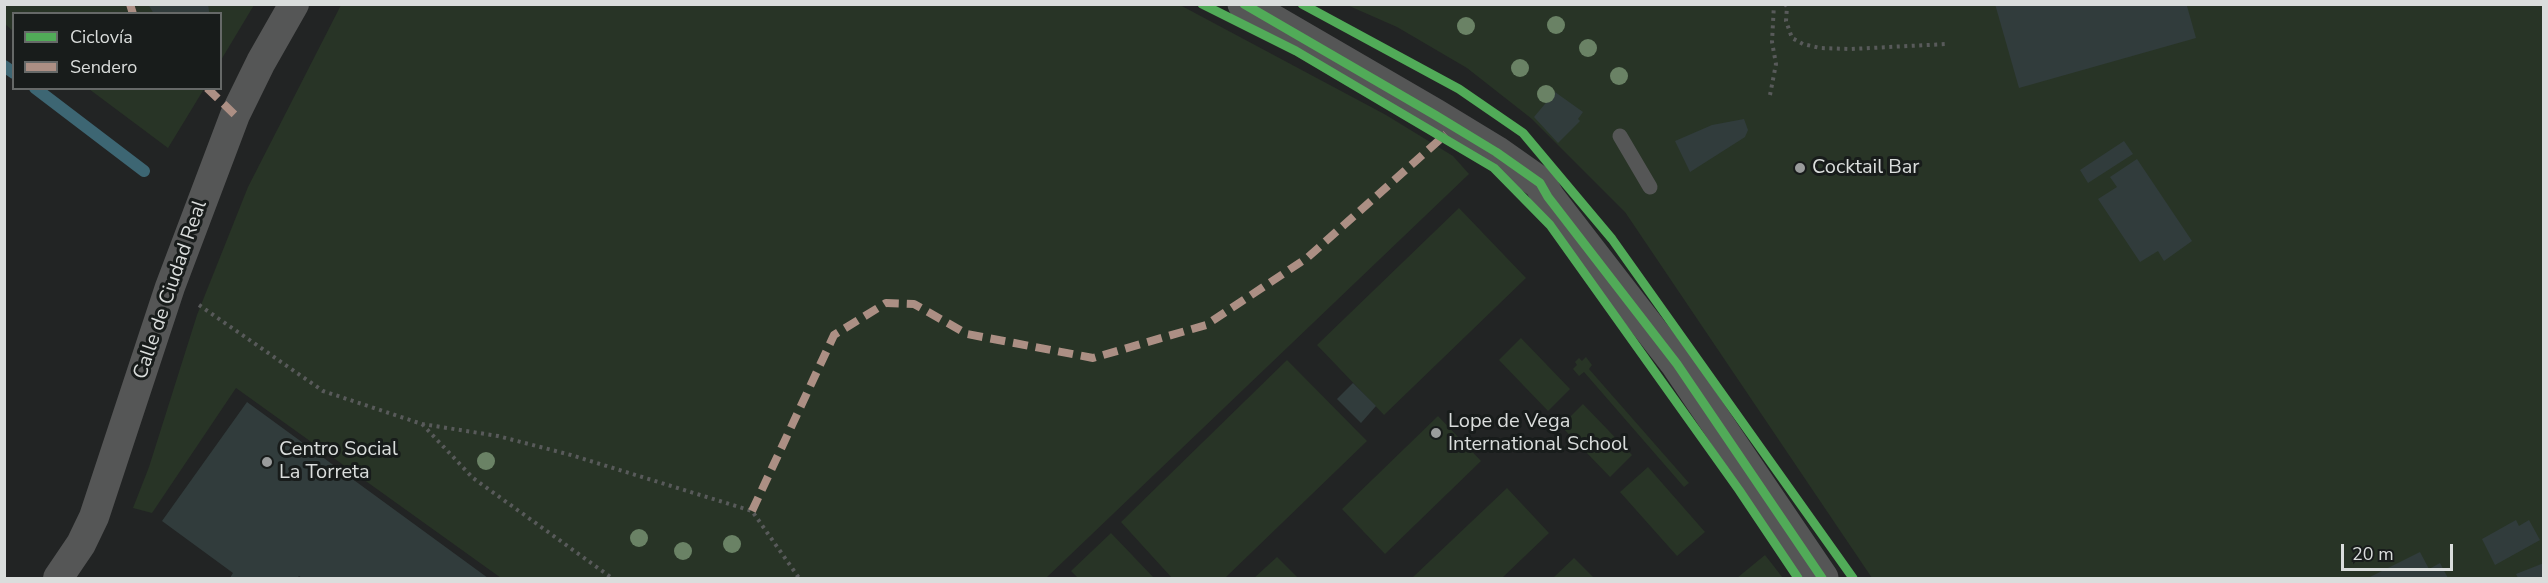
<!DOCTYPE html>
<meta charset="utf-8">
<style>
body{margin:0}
#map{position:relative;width:2548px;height:583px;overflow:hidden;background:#222424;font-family:"Nunito Sans",sans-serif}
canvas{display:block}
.frame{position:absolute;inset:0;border:6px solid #dadddc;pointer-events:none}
.legend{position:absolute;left:12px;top:12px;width:210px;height:78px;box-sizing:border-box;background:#181c1b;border:2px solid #666968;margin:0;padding:8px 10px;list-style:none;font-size:18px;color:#dadddc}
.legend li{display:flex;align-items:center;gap:12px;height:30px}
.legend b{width:30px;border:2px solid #666968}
.scale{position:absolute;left:2341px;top:544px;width:112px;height:27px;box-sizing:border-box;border:3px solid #dadddc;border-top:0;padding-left:8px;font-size:18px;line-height:21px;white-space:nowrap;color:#dadddc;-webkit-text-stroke:4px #181c1b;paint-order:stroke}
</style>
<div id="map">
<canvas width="2548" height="583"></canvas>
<div class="frame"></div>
<ul class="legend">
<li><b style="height:8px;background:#51ab58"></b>Ciclovía</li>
<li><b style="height:8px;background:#ac8f84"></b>Sendero</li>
</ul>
<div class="scale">20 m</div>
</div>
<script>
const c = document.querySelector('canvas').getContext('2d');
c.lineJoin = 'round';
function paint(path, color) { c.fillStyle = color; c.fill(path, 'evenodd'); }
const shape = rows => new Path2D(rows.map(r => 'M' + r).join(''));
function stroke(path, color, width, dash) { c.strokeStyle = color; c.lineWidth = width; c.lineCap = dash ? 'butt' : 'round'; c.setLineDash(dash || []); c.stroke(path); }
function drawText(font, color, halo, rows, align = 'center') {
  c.font = font + ' "Nunito Sans",sans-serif'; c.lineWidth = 6; c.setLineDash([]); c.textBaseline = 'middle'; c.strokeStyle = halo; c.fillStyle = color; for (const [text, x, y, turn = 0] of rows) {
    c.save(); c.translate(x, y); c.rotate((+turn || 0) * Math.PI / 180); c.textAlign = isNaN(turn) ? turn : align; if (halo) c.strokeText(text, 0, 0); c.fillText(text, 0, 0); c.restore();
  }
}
paint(shape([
 [4,5,254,5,221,60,220,14,14,14,13,31,5,24],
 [341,5,1180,5,1386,115,1453,156,1469,174,1046,578,501,578,236,388,152,513,133,508,149,467,197,315,248,187],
 [1347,5,2543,5,2543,578,1872,578,1625,212,1532,119,1467,68,1397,27],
 [89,89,204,89,168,148],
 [1459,208,1526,278,1384,415,1317,345],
 [1521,338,1570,389,1548,411,1499,360],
 [1586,357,1592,365,1589,369,1689,483,1684,487,1584,372,1579,376,1573,369,1577,365,1575,362,1579,358,1582,361],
 [1287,360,1367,441,1225,578,1172,578,1121,522],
 [1583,404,1632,455,1610,477,1561,426],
 [1438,416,1481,461,1385,554,1342,509],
 [1648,467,1705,532,1677,556,1620,492],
 [1507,488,1549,533,1502,578,1412,578],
 [1111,533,1154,578,1078,578,1071,571],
 [1765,555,1783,578,1737,578],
 [1277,557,1298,578,1254,578],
 [1574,558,1594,578,1553,578]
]), '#283426');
stroke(shape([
 [4,66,14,73],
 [35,88,144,171]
]), '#3d6673', 12);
paint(shape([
 [148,4,208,4,209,11,209,14,154,14],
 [1995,4,2191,4,2187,6,2196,38,2019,88],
 [1555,92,1583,112,1578,119,1580,121,1558,143,1534,117],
 [1744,119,1748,130,1745,137,1690,172,1675,141,1712,125],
 [2124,141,2133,154,2088,183,2080,170],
 [2137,159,2192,241,2164,261,2158,251,2140,262,2098,199,2117,187,2110,177],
 [1353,383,1376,406,1361,423,1337,399],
 [247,402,488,578,302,578,299,576,297,578,230,578,233,573,162,521],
 [2516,520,2519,526,2529,520,2540,540,2495,565,2482,539],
 [2420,552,2429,569,2440,563,2448,578,2368,578],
 [2544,563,2544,578,2518,578,2516,574]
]), '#313c3c');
stroke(shape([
 [1785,4,1787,7,1786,21,1792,38,1803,44,1820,48,1851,49,1947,44],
 [1770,95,1776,64,1772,42,1774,4],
 [199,305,323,391,422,424,498,436,571,455,752,511,799,578],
 [422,424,473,478,612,578]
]), '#585a5a', 4, [3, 4.5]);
stroke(shape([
 [1620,136,1650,187]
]), '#555656', 15);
stroke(shape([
 [58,578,81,544,94,517,170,287,235,115,261,62,294,4]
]), '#555656', 30);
stroke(shape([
 [1244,4,1435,115,1496,152,1540,183,1548,197,1677,364,1822,578]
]), '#555656', 33);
stroke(shape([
 [130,4,133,14],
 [207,88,235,115],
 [752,511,834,335,886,303,914,304,967,334,1093,358,1206,325,1307,258,1446,134]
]), '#ac8f84', 8, [15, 8]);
stroke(shape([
 [1202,4,1296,51,1494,168,1550,225,1739,490,1798,578],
 [1244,4,1435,115,1496,152,1540,183,1548,197,1677,364,1822,578],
 [1302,4,1459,89,1523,133,1612,239,1853,578]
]), '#51ab58', 9);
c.fillStyle = '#6a8265';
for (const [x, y] of [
 [1556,25],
 [1466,26],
 [1588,48],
 [1520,68],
 [1619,76],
 [1546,94],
 [486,461],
 [639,538],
 [732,544],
 [683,551]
]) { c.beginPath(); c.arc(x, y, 9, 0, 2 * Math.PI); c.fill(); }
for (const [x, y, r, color] of [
 [1800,168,6,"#9a9c9c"],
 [1436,433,6,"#9a9c9c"],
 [267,462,6,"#9a9c9c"]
]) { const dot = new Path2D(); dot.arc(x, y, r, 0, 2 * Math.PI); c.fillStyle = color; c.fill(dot); stroke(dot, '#181c1b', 2); }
drawText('20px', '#dadddc', '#181c1b', [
 ["Cocktail Bar",1812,168],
 ["Lope de Vega",1448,422],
 ["International School",1448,445],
 ["Centro Social",279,450],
 ["La Torreta",279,473]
], 'left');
drawText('20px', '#dadddc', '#181c1b', [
 ["Calle de Ciudad Real",171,290,-71]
]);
</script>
